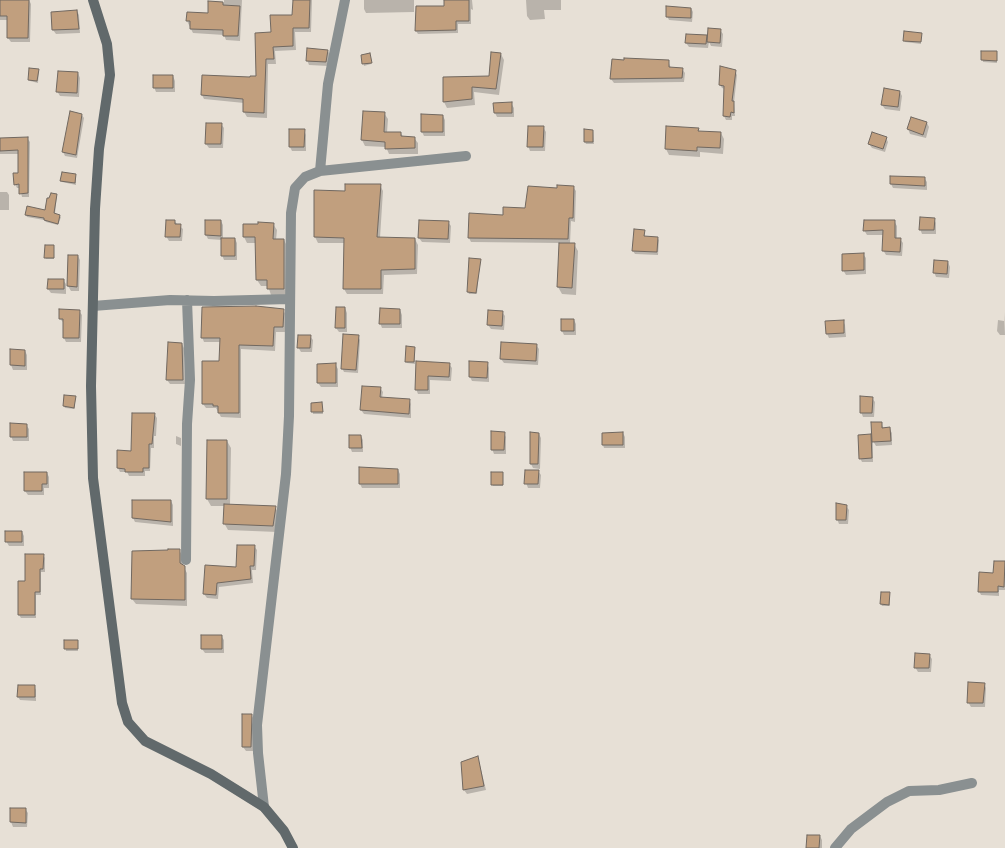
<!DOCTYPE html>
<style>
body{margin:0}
canvas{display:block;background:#e7e0d6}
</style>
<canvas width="1005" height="848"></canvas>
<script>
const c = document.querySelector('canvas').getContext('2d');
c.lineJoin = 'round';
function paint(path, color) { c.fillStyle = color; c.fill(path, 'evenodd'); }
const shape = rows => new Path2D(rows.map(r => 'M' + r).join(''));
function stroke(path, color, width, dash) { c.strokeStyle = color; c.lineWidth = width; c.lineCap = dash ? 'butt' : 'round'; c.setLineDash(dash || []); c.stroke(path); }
paint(shape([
 [0,0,29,0,31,4,30,42,11,42,8,38,8,20,0,20],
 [224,0,242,0,240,41,226,40,224,35,193,33,187,21,209,14,209,2,224,3],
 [294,0,312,0,311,32,295,32,296,50,275,51,276,64,268,64,267,118,247,117,244,112,244,103,204,99,202,95,257,77,272,33,293,16],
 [364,0,414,0,414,12,366,13,364,9],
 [445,0,472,0,473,10,471,9,471,24,458,24,458,33,418,34,416,31,445,7],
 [504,0,561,0,561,10,544,10,545,19,530,20,527,16,526,0],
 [691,8,693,12,692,22,669,20,667,16],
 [77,11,79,15,80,33,56,34,53,30,52,13],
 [720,30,723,34,722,47,711,46,709,42,708,48,689,47,686,43,707,36,709,40],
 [921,34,921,44,905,42,904,40],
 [328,51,330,55,328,66,309,65,307,60],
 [982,52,996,52,997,63,983,62],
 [501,54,504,60,499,95,474,92,475,105,447,108,444,102,444,78,490,77],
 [370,55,371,64,364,66,362,56],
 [668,61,671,68,682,69,685,73,684,82,614,83,611,79],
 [39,70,38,83,30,81,29,80],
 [735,71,737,75,734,103,735,116,732,116,732,120,726,120,724,116,725,89,722,88,720,85],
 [78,73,80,78,79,97,60,96,57,91],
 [173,76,175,81,175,92,156,92,154,87],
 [900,92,902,96,900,111,885,109,882,105],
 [511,103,514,108,514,117,497,117,495,113,494,104],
 [384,113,388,119,387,133,401,133,403,137,414,138,418,143,418,154,389,154,386,147,365,146,362,140],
 [82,115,84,118,77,158,65,156,63,152],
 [443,116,445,120,445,136,424,136,422,132],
 [912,118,927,123,929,127,926,138,910,134,908,129],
 [221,124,224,128,223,148,209,148,206,144],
 [543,127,546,132,545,151,530,151,528,146],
 [698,129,700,132,721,133,724,139,723,154,700,152,700,157,669,155,666,149],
 [304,130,306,135,306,151,292,151,290,147],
 [593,130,594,144,586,144,585,142],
 [27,138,30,142,29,197,22,197,20,188,17,188,15,184,19,174,19,154,0,154,0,139],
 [886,138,888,142,885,152,872,148,869,144],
 [76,175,76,185,62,182,61,181],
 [891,177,924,178,927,182,927,190,893,188,891,184],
 [380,185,383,191,380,238,415,239,418,245,417,274,384,275,383,294,347,294,344,289,345,243,318,243,315,237,315,191,346,192],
 [573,187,576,191,575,222,571,221,570,244,574,244,578,251,576,295,562,294,558,287,560,243,471,242,469,238,504,216,526,209,558,189],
 [0,192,7,192,9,195,9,210,0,210],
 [57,195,55,214,61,217,58,225,46,222,44,220,27,217,26,215,46,211],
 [934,219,936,223,936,234,922,234,920,229],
 [174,221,183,229,182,241,169,241,166,236],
 [206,221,221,221,223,225,223,239,235,239,237,243,237,260,224,260,222,255,222,240,208,239,206,235],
 [894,221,897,226,897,239,900,239,903,243,902,256,886,255,883,250,884,235,867,235,864,230],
 [448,222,451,226,450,243,422,242,419,238],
 [273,224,277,230,276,240,284,240,287,246,287,295,271,295,268,286,261,286,257,280,256,243,247,243,244,237],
 [644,231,645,237,657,238,659,240,658,255,635,254,633,251],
 [54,246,54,259,46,259,45,257],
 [863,254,866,258,866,274,846,275,843,270],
 [69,256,78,256,80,260,79,291,71,291,68,286],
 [480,260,477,294,469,294,468,292],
 [948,262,950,267,949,278,936,277,934,272],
 [63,280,66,284,66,294,51,293,48,289],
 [345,308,347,313,347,332,339,332,336,328],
 [283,310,286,315,285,332,276,332,275,351,241,349,241,418,221,417,216,408,206,408,203,404,220,362,221,342,204,342,202,337],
 [400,310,402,315,402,328,382,328,380,323],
 [79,311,82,315,81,342,66,342,64,338,64,323,60,319],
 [489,311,502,312,505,316,504,330,491,329,488,325],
 [1004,312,1005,335,1000,335,997,331,998,320,1004,321],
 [574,320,576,324,576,335,564,335,562,331],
 [843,321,845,325,846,337,829,338,827,334,826,322],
 [310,336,313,340,312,352,301,352,298,347],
 [358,336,360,340,358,373,344,372,342,368],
 [182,344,184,348,185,384,170,384,167,380],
 [536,345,539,349,538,365,504,363,501,359],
 [415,348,415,364,407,363,406,362],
 [11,350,25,351,27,355,27,370,13,370,11,365],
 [417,362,449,364,452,368,451,381,430,380,430,394,418,394,416,389],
 [470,362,487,363,489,368,489,382,472,381,470,377],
 [335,364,338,369,338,387,321,387,318,383],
 [380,388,383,392,382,398,409,399,411,404,411,418,364,414,361,410],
 [75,397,75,409,65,408,64,406],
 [872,398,875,402,874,417,863,417,861,412],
 [322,403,323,414,313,414,312,404],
 [154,414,157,418,156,436,154,436,154,448,151,448,150,471,145,471,145,476,129,476,127,472,120,472,118,468,132,452],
 [881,423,884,429,889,428,892,433,892,445,876,446,873,441,873,462,862,462,860,458,871,436,873,440],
 [26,425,29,429,29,441,13,441,11,436],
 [504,433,506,437,506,454,494,454,492,449],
 [531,433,539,434,541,438,540,469,533,468,531,464],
 [623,433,625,437,625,448,604,448,603,445,603,434],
 [176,436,181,438,181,446,176,444],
 [361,436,363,440,363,452,352,452,350,447],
 [227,441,231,448,230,505,275,507,279,514,277,532,228,530,224,523,225,506,211,506,207,499],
 [398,470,400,474,400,488,362,488,360,484],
 [538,471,541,475,540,488,528,488,526,483],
 [25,473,47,473,49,477,49,488,44,488,44,495,28,495,25,491],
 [502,473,503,486,493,486,492,484],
 [171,501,173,505,173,526,135,522,133,518],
 [846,506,849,510,848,524,839,524,837,519],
 [22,532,24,536,24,546,9,546,6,541],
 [254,546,257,550,256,570,252,570,253,583,219,587,218,599,207,598,204,594,206,566,237,568],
 [179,550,182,555,183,566,187,573,187,606,136,604,132,599],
 [43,555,45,558,45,572,41,572,41,595,36,595,36,618,21,618,19,615,19,582,26,582],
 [1005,562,1005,590,999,590,999,596,981,595,979,591],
 [889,593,890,606,882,606,881,604],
 [202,636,221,636,224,640,224,653,205,653,202,649],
 [65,641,77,641,78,651,66,651],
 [929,655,932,659,931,672,918,672,915,667],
 [984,684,986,688,985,707,971,707,968,702],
 [34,686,36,690,36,701,20,700,18,697],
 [251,715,254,719,253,751,246,751,243,747],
 [478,757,486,790,467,794,464,790,462,763],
 [11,809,25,809,28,813,27,827,13,827,11,822],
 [820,836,822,840,822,848,807,848]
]), '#0003');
const building = shape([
 [0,0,29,0,28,38,7,38,7,16,0,16,0,0],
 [293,0,310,0,309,28,293,28,293,46,273,47,274,59,266,59,264,113,243,112,243,99,201,95,202,75,250,77,250,76,256,76,255,33,271,32,270,15,292,15,293,0],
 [444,0,469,0,469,21,456,21,456,30,415,31,416,6,444,6,444,0],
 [208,1,223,2,223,5,240,6,238,36,223,36,223,30,190,29,190,21,186,21,187,12,208,13,208,1],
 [666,6,691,8,691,18,666,17,666,6],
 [77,10,79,29,52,30,51,12,77,10],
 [708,28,721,29,720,43,707,42,708,28],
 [904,31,922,33,921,42,903,41,904,31],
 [686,34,707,35,706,44,685,43,686,34],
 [307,48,328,50,326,62,306,61,307,48],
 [981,51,997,51,997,61,981,60,981,51],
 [491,52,501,53,496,89,472,87,472,99,443,102,443,77,489,76,491,52],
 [370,53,372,63,362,64,361,55,370,53],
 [624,58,669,60,669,67,683,68,682,78,610,79,612,59,624,60,624,58],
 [720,66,736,70,732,101,734,101,734,113,731,112,730,117,723,116,724,86,719,85,720,66],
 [29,68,39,69,37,81,28,80,29,68],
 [58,71,78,72,77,93,56,92,58,71],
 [153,75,173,75,173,88,153,88,153,75],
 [884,88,900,91,898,107,881,105,884,88],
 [512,102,512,113,494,113,493,103,512,102],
 [70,111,82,114,76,155,62,152,70,111],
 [363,111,385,112,384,132,401,132,401,136,415,137,415,148,385,149,385,142,361,140,363,111],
 [421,114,443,115,443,132,421,132,421,114],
 [911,117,927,122,923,135,907,129,911,117],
 [206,123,222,123,221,144,205,144,206,123],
 [528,126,544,126,543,147,527,147,528,126],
 [666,126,699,128,698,131,721,132,720,148,697,147,697,151,665,149,666,126],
 [289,129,305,129,304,147,289,147,289,129],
 [584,129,593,130,593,142,584,142,584,129],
 [872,132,887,137,883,149,868,144,872,132],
 [28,137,28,193,19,194,19,184,14,185,13,173,18,173,18,150,0,151,0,138,28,137],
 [62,172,76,174,75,183,60,181,62,172],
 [890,176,925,177,925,186,890,184,890,176],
 [345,184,381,184,377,237,415,238,415,269,381,270,381,289,343,289,344,238,314,237,314,190,345,191,345,184],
 [557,185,574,186,573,218,569,218,568,239,468,238,469,213,503,215,503,207,525,208,528,186,557,188,557,185],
 [51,193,57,194,54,213,60,215,58,224,44,220,44,218,25,215,27,206,45,210,47,198,49,198,51,193],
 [920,217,935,218,934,230,919,230,920,217],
 [166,220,175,220,175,224,181,224,180,237,165,237,166,220],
 [205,220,221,220,221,236,205,235,205,220],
 [419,220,449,221,448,239,418,238,419,220],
 [864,220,895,220,895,238,901,238,900,252,882,251,883,230,863,231,864,220],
 [258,222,274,223,273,239,284,239,284,289,267,289,267,280,256,280,255,237,243,237,243,224,258,224,258,222],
 [634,229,645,230,644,236,658,237,657,252,632,251,634,229],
 [221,238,235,238,235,256,221,256,221,238],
 [559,243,575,243,572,288,557,287,559,243],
 [45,245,54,245,54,258,44,258,45,245],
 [864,253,864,270,842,271,842,254,864,253],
 [68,255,78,255,77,287,67,286,68,255],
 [469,258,481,259,476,293,467,292,469,258],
 [934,260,948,261,947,274,933,273,934,260],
 [48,279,64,279,64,289,47,289,48,279],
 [256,306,284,309,283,327,274,327,273,346,239,345,239,413,218,413,218,406,213,406,213,404,202,404,202,361,219,361,220,338,201,338,202,307,256,306],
 [336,307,345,307,345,328,335,328,336,307],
 [380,308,400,309,400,324,379,324,380,308],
 [59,309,80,310,79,338,63,338,63,319,59,319,59,309],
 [488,310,503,311,502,326,487,325,488,310],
 [561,319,574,319,574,331,561,331,561,319],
 [844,320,844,333,826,334,825,321,844,320],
 [343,334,359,335,356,370,341,369,343,334],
 [298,335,311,335,310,348,297,348,298,335],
 [168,342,182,343,183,380,166,380,168,342],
 [501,342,537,344,536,361,500,359,501,342],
 [406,346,415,347,414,362,405,362,406,346],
 [10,349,25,350,25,366,10,365,10,349],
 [416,361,450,363,449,377,428,376,428,390,415,390,416,361],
 [469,361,488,362,487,378,469,377,469,361],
 [336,363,336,383,317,383,317,364,336,363],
 [362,386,381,387,380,397,410,399,409,414,360,410,362,386],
 [64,395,76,396,74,408,63,406,64,395],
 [860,396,873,397,872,413,860,413,860,396],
 [322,402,323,412,311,412,311,403,322,402],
 [132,413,155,413,152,444,149,444,149,468,143,468,143,472,125,472,125,469,117,468,117,450,131,451,132,413],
 [871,422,882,422,882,428,890,427,891,441,872,442,871,422],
 [10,423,27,424,27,437,10,437,10,423],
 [491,431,505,432,504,450,491,450,491,431],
 [530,432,539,433,538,464,530,464,530,432],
 [623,432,623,445,602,445,602,433,623,432],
 [871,434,872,458,859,459,858,435,871,434],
 [349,435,361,435,362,448,349,448,349,435],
 [207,440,227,440,227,499,206,499,207,440],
 [359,467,398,469,398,484,359,484,359,467],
 [525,470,539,470,538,484,524,484,525,470],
 [24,472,47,472,47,484,42,484,42,491,24,491,24,472],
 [491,472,503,472,503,485,491,485,491,472],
 [132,500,171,500,171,522,132,518,132,500],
 [836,503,847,505,846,520,836,520,836,503],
 [224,504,276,506,273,526,223,524,224,504],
 [5,531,22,531,22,542,5,542,5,531],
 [237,545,255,545,254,566,250,566,251,579,217,583,216,595,203,594,205,565,236,567,237,545],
 [168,549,180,549,180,563,185,566,185,600,131,599,132,551,168,550,168,549],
 [25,554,44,554,43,569,40,569,40,592,35,592,35,615,18,615,18,581,25,581,25,554],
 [994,561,1005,561,1004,587,998,586,998,592,978,592,979,572,993,573,994,561],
 [881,592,890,592,889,605,880,604,881,592],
 [201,635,222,635,222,649,201,649,201,635],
 [64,640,78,640,78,649,64,649,64,640],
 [915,653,930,654,929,668,914,668,915,653],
 [968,682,985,683,983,703,967,703,968,682],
 [18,685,35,685,35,697,17,697,18,685],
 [242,714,252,714,251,747,242,747,242,714],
 [478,756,484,786,463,790,461,762,478,756],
 [10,808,26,808,26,823,10,822,10,808],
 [807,835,820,835,819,848,806,848,807,835]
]);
paint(building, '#c19f7e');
stroke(building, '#716860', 1);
stroke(shape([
 [320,171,328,84,345,0],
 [93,306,170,300,214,301,289,299],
 [186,560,187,424,190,380,187,300],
 [264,807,258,753,257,725,286,474,289,416,291,213,295,188,305,177,320,171,466,156],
 [835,848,851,829,887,802,909,791,939,790,972,783]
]), '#8a9091', 10);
stroke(shape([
 [93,0,107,44,110,75,99,149,95,209,91,386,93,478,122,703,128,722,145,741,211,774,264,807,284,831,293,848]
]), '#61696b', 10);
</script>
